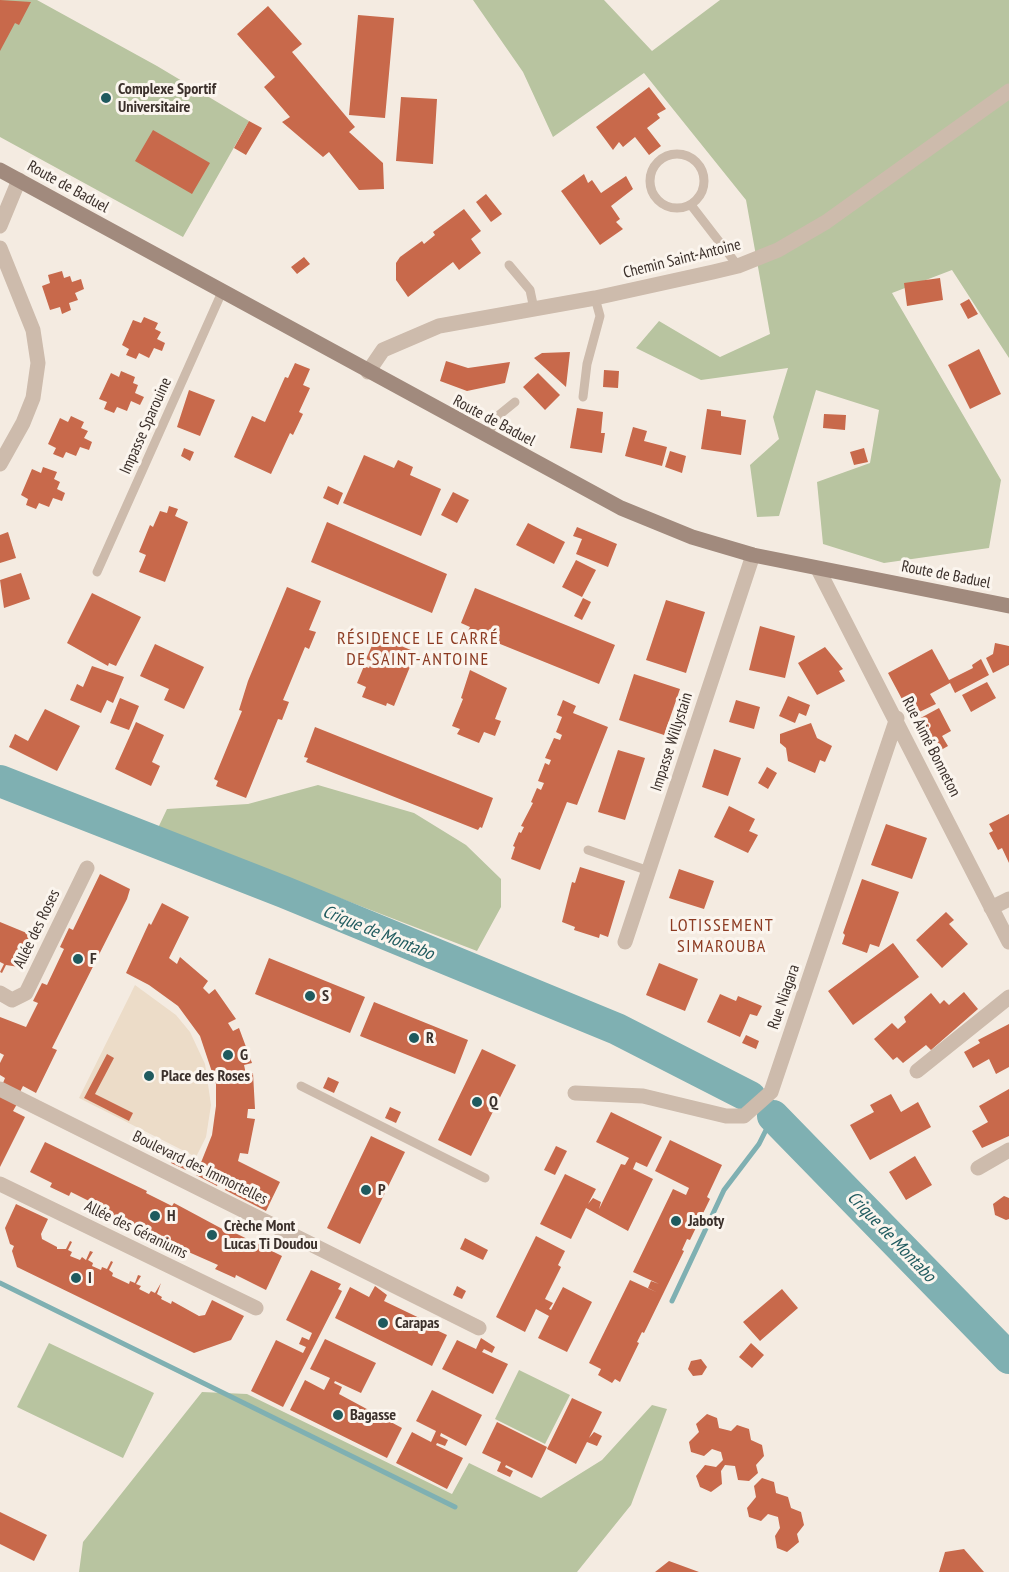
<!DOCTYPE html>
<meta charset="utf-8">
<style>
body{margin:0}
canvas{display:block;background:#f4ebe1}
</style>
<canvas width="1009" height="1572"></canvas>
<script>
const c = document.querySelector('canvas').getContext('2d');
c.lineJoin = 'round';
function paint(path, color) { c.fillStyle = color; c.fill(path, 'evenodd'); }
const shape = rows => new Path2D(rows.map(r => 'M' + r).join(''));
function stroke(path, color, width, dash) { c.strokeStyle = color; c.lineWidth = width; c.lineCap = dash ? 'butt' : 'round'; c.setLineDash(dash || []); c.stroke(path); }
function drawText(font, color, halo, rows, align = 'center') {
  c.font = font + ' "PT Sans Narrow",sans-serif'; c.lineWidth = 6; c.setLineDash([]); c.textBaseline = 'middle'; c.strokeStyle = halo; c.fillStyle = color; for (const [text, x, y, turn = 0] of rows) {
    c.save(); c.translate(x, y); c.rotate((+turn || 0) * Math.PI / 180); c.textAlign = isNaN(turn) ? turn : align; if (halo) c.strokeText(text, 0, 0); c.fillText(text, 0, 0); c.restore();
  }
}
paint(shape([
 [0,0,37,0,157,66,249,121,183,237,0,137],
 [473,0,604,0,652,51,720,0,1009,0,1009,358,952,270,892,293,1001,480,989,548,884,563,823,544,817,482,870,463,879,410,816,390,779,516,757,517,750,465,779,439,773,417,788,368,701,380,636,348,659,321,720,357,770,334,746,200,644,73,553,137,523,72],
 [318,785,414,813,466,845,501,879,501,907,477,951,158,828,167,809,248,804],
 [49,1343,154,1393,123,1458,17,1407],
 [519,1370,570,1395,545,1444,495,1419],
 [202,1392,247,1394,452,1494,469,1463,541,1498,602,1460,652,1405,667,1409,631,1505,577,1572,79,1572,83,1542]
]), '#b8c4a0');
paint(shape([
 [135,985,176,1015,190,1032,205,1064,211,1105,206,1137,196,1157,79,1098]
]), '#ecdcc8');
stroke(shape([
 [0,1283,455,1507],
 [672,1301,724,1190,759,1144,773,1116]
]), '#7fb0b2', 5);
stroke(shape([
 [0,781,284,892,617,1029,750,1097],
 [773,1116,1009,1358]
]), '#7fb0b2', 32);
paint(shape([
 [0,0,31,2,19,25,15,23,0,51],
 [268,6,302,44,292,52,355,127,349,132,383,163,384,189,359,190,329,152,323,157,282,122,290,117,264,87,275,77,237,34],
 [358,15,394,18,385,118,349,115],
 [649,87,666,109,657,114,660,118,647,128,661,146,649,155,635,137,623,147,619,142,613,150,596,127],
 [401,97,437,99,433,164,396,161],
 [249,121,262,128,246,155,234,148],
 [153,130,210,163,192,194,135,161],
 [584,174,588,183,592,180,601,193,626,176,633,189,611,206,620,219,616,222,623,229,600,245,561,191],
 [486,194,502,214,491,222,476,202],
 [464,209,481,231,471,239,481,253,459,270,453,262,408,297,396,280,396,263,400,257,422,241,424,244,435,235,433,232],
 [304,257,310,264,297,274,291,267],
 [62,271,64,278,70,276,72,282,81,279,84,289,75,293,78,300,69,303,71,310,62,314,60,307,50,310,42,286,50,283,48,275],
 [940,278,943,300,907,306,904,283],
 [969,299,978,314,968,319,960,304],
 [144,317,158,323,155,329,161,332,157,339,165,343,162,351,154,348,149,358,139,353,136,359,126,355,129,349,122,345,133,320,141,323],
 [979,349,1001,394,970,409,948,365],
 [570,352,566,387,534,358,542,353],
 [446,361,468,368,510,362,505,383,467,391,440,381],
 [295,363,310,369,303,385,310,388,299,412,303,414,293,435,290,433,271,474,234,457,252,416,265,422,285,377,288,378],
 [604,370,619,371,618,388,603,387],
 [121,371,135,377,133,383,138,385,135,393,144,397,140,405,131,401,127,411,117,407,114,413,104,409,107,402,99,399,111,373,119,377],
 [538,373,560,395,545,410,523,387],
 [189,390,215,400,200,436,177,427],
 [577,408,603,412,601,433,605,433,602,453,570,448],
 [707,409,721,411,721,416,746,420,741,455,701,449],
 [824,414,846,415,845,430,823,428],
 [71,416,84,422,81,428,88,431,84,438,92,442,89,450,80,447,76,456,66,452,63,458,53,454,56,448,48,444,60,418,68,422],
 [633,427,647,431,644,441,667,447,662,466,625,456],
 [184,448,194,452,190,461,181,456],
 [864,448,868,462,854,465,850,452],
 [670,451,686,456,682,473,665,467],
 [364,455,394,468,398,460,413,467,410,475,441,489,421,536,343,503],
 [43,467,57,472,54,479,60,482,57,489,65,493,62,501,53,498,49,507,39,503,36,509,26,505,28,499,21,495,32,469,41,473],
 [328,486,343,493,338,505,323,498],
 [453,492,469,500,457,523,441,515],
 [169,506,178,509,175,516,188,522,165,582,139,572,146,555,139,552,150,525,153,527,160,511,167,513],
 [327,522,447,574,432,613,311,562],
 [528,523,565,542,554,564,516,545],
 [577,527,617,544,608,567,576,554,582,539,573,536],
 [8,532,16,558,0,563,0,535],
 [576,560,596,570,582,597,562,587],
 [21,573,30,599,4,608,0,580],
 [287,587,321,601,309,630,316,632,309,649,305,647,283,700,289,702,282,720,278,719,246,798,216,786,218,781,214,779,242,711,239,710,248,681],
 [475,588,615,645,599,684,468,631,470,627,461,623],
 [92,593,141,617,116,666,109,663,108,666,67,643],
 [583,598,591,602,582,620,574,616],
 [666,600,705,612,686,673,646,660],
 [760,626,795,636,785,678,749,670],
 [381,638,416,652,394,706,387,703,386,706,362,697,366,687,357,683,364,666,369,668,372,661,366,659,374,641,379,643],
 [995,643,1009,646,1009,665,993,673,986,658,993,654],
 [155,644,204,667,184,709,164,700,169,689,140,676],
 [825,647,843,669,839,671,845,681,817,695,798,663],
 [932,649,949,680,973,668,972,665,981,659,989,675,955,693,950,683,930,694,936,704,911,716,888,673],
 [92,666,124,677,113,703,107,700,101,713,70,700,77,684,83,687],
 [470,670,507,688,495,719,501,721,495,736,484,732,479,743,457,734,460,729,452,726,463,699,461,698],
 [634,674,680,689,664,735,619,720],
 [987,682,996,698,971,712,962,695],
 [788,696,810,705,806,716,799,713,795,723,779,716],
 [120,698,139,706,129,730,110,723],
 [563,700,576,706,573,713,608,727,577,805,567,802,540,870,511,859,515,847,513,846,519,832,521,833,524,827,521,826,533,803,531,802,537,788,541,790,544,783,538,781,545,763,549,765,551,760,545,758,554,738,560,740,562,735,556,732,562,717,557,715],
 [736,700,760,707,754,729,729,722],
 [939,708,951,731,942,736,948,746,941,750,935,739,927,743,915,721],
 [45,709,80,726,57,771,9,747,15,734,28,741],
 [136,722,164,735,152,762,160,766,151,786,115,769],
 [811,723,817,738,832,746,825,762,820,760,815,773,788,761,786,748,780,743,780,734],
 [315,727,493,798,482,828,480,827,478,830,306,762,308,758,304,757],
 [714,749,741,758,728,796,702,787],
 [618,750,645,758,625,820,598,812],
 [767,767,777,773,768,789,758,783],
 [729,806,755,819,749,831,758,835,748,853,714,837],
 [1009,814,1009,863,1002,848,998,850,989,833,993,831,989,824],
 [886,824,927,838,912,879,871,865],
 [580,867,625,881,608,937,600,934,599,938,574,930,575,927,562,922,572,882,575,883],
 [679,869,714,881,704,909,669,898],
 [100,874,130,889,127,899,52,1048,57,1050,36,1093,23,1086,20,1092,3,1083,5,1078,0,1075,0,1063,4,1055,0,1053,0,1017,26,1027,38,1003,33,1001,42,983,47,985,64,949,60,947,69,928,73,930],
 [862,879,899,892,879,947,870,944,867,953,842,944,845,935,843,933],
 [162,903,189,917,169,958,177,964,180,957,208,981,203,988,209,994,215,989,236,1019,228,1023,233,1031,239,1028,252,1063,244,1065,246,1074,253,1073,255,1109,248,1109,247,1118,255,1119,248,1154,240,1153,238,1161,280,1182,266,1211,225,1190,226,1187,218,1183,217,1186,196,1175,212,1135,216,1106,216,1084,200,1036,178,1006,149,985,126,973,149,923,151,925],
 [946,912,954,920,949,924,968,944,942,968,916,940],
 [0,922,34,936,19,967,6,965,2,973,0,972,4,964,0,962],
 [893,943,919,977,853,1025,828,991],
 [269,958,365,997,350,1033,255,994],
 [659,963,698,979,685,1011,646,995],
 [964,992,978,1009,931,1050,926,1045,903,1063,897,1057,893,1060,874,1039,892,1023,898,1029,906,1022,904,1017,931,993,940,1004,944,1000,949,1005],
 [720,994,736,1001,738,996,762,1006,757,1016,750,1014,740,1037,707,1022],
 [374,1002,468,1040,455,1074,360,1036],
 [1009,1024,1009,1067,996,1074,989,1059,973,1068,964,1052,980,1043,978,1040],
 [746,1035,759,1041,756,1049,742,1043],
 [482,1049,516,1065,471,1156,438,1140],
 [107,1054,114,1058,95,1094,133,1113,129,1121,84,1098],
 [328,1077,339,1082,334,1093,323,1088],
 [1009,1089,1009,1136,982,1148,972,1131,988,1122,979,1106],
 [891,1094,901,1112,918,1102,931,1127,870,1160,850,1125,874,1112,870,1105],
 [0,1095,17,1104,13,1111,25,1117,0,1167],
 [390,1107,401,1112,396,1123,385,1118],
 [611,1112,662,1137,647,1167,636,1162,633,1169,653,1179,628,1231,586,1208,571,1239,540,1224,565,1174,596,1189,588,1204,593,1198,601,1202,599,1209,621,1164,625,1165,629,1158,596,1142],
 [371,1136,405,1152,360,1244,327,1228],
 [670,1140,722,1165,707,1197,710,1199,690,1240,687,1239,682,1250,684,1251,644,1333,642,1332,637,1342,639,1343,620,1382,615,1379,612,1383,598,1375,601,1369,589,1363,630,1280,656,1292,648,1288,651,1281,659,1284,633,1272,673,1189,686,1195,689,1188,655,1171],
 [45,1142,147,1191,146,1193,172,1206,174,1203,228,1232,229,1230,282,1256,266,1290,236,1275,235,1278,215,1269,218,1265,184,1250,182,1254,162,1244,165,1239,123,1219,122,1222,103,1213,105,1209,71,1192,69,1196,50,1187,52,1183,30,1172],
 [556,1146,567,1151,555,1175,544,1170],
 [177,1152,191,1160,186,1170,171,1163],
 [915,1156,932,1185,906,1200,889,1172],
 [1004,1196,1009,1198,1009,1219,1006,1220,995,1215,993,1204],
 [16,1204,48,1219,41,1234,42,1239,57,1247,57,1249,66,1249,70,1241,72,1242,68,1250,72,1252,70,1256,80,1260,82,1257,86,1260,90,1251,93,1252,88,1260,93,1263,92,1266,101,1270,102,1267,107,1269,111,1261,113,1262,109,1270,113,1273,112,1276,129,1284,130,1281,135,1283,138,1275,141,1276,136,1284,141,1286,139,1289,149,1294,151,1291,155,1293,161,1283,157,1294,162,1297,161,1299,171,1304,172,1301,199,1316,205,1315,212,1300,244,1316,231,1340,194,1353,17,1267,12,1251,14,1246,10,1244,5,1228],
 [536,1236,565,1251,558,1265,561,1267,545,1299,553,1303,549,1309,551,1310,563,1287,592,1302,567,1352,538,1338,549,1316,536,1309,525,1332,496,1317],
 [465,1238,488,1250,483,1260,460,1249],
 [311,1270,341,1284,338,1289,342,1291,283,1407,251,1391,276,1340,303,1353,306,1347,299,1344,302,1337,309,1340,312,1333,286,1320],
 [375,1286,387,1295,384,1301,432,1324,430,1327,447,1335,432,1366,335,1318,350,1287,369,1297],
 [457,1286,466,1291,462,1299,453,1295],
 [782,1289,798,1308,760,1341,743,1322],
 [481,1338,495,1347,492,1353,484,1349,482,1352,508,1364,493,1394,442,1369,457,1340,476,1349],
 [325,1339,376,1363,361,1393,335,1381,334,1383,342,1387,339,1394,402,1428,387,1458,290,1410,305,1380,324,1390,330,1378,310,1369],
 [751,1343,764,1355,752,1368,739,1357],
 [701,1359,707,1367,702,1375,693,1376,688,1369,691,1361],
 [432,1390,482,1415,466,1446,441,1433,440,1436,448,1440,445,1446,437,1443,436,1445,463,1458,447,1489,396,1463,412,1432,431,1442,436,1431,416,1421],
 [572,1398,602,1412,589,1438,594,1432,602,1436,597,1446,587,1442,576,1464,547,1449],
 [707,1414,717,1418,719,1428,731,1431,737,1425,749,1429,751,1440,762,1445,764,1456,756,1465,758,1473,749,1481,738,1480,735,1466,725,1465,721,1471,722,1484,711,1492,700,1487,696,1476,705,1465,716,1467,723,1460,721,1452,712,1449,704,1456,691,1452,689,1442,699,1432,696,1424],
 [497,1422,547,1447,532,1478,506,1465,505,1467,513,1471,510,1477,497,1471,501,1462,482,1453],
 [762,1478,774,1482,776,1493,788,1497,791,1508,801,1512,804,1525,797,1534,799,1542,787,1552,777,1548,775,1536,780,1528,778,1517,768,1514,761,1521,749,1517,747,1508,756,1497,754,1486],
 [0,1512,47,1535,34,1561,0,1544],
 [964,1549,984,1572,939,1572,945,1552],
 [669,1561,699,1572,655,1572]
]), '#c8694b');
stroke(shape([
 '650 181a27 27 0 1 1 54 0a27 27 0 1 1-54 0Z',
 [691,205,738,266],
 [509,265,530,290,534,309],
 [583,397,587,364,600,316,595,298],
 [486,437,499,415,515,402],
 [97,572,222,292],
 [588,850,649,871],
 [301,1086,485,1178]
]), '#cdbbac', 9);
stroke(shape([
 [0,226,19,180],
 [0,248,33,330,38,363,33,398,23,423,0,464],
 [368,372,383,350,439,326,595,298,713,272,738,266,778,250,826,222,1009,91],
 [818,569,1009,942],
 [991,908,1009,899],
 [625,942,753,555],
 [0,993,12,1000,26,993,87,868],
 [917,1071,1009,997],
 [0,1089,479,1328],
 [575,1093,643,1096,726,1116,744,1116,771,1092,897,718],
 [978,1168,1009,1150],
 [0,1184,256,1308]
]), '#cdbbac', 15);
stroke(shape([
 [0,170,621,508,692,537,753,555,1009,606]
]), '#a18a7d', 15);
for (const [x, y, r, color] of [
 [106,98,6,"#1f5a5e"],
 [78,959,6,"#1f5a5e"],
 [310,996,6,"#1f5a5e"],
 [414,1038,6,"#1f5a5e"],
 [228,1055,6,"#1f5a5e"],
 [149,1076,6,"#1f5a5e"],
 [477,1102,6,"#1f5a5e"],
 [366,1190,6,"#1f5a5e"],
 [155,1216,6,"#1f5a5e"],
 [676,1221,6,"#1f5a5e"],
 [212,1235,6,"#1f5a5e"],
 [76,1278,6,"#1f5a5e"],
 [383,1323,6,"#1f5a5e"],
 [338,1415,6,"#1f5a5e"]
]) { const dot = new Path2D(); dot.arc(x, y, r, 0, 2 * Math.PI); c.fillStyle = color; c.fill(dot); stroke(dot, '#fbf5ee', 2); }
drawText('bold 16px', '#3b302b', '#fbf5ee', [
 ["Complexe Sportif",118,89],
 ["Universitaire",118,107],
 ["F",90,959],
 ["S",322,996],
 ["R",426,1038],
 ["G",240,1055],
 ["Place des Roses",161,1076],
 ["Q",489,1102],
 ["P",378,1190],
 ["H",167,1216],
 ["Jaboty",688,1221],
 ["Crèche Mont",224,1226],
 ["Lucas Ti Doudou",224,1244],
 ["I",88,1278],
 ["Carapas",395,1323],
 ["Bagasse",350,1415]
], 'left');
drawText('16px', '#3b302b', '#fbf5ee', [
 ["Route de Baduel",68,187,29],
 ["Chemin Saint-Antoine",682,259,-14],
 ["Route de Baduel",494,421,28],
 ["Impasse Sparouine",146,426,-66],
 ["Route de Baduel",946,575,11],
 ["Impasse Willystain",672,742,-72],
 ["Rue Aimé Bonneton",931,747,63],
 ["Allée des Roses",37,929,-64],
 ["Rue Niagara",784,997,-71],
 ["Boulevard des Immortelles",200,1168,26],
 ["Allée des Géraniums",136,1230,26]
]);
c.letterSpacing = '1.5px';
drawText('18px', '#8c3b22', '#fbf5ee', [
 ["RÉSIDENCE LE CARRÉ",418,639],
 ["DE SAINT-ANTOINE",418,660],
 ["LOTISSEMENT",722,926],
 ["SIMAROUBA",722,947]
]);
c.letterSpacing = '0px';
drawText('italic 18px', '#1f5a5e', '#fbf5ee', [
 ["Crique de Montabo",378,933,22],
 ["Crique de Montabo",891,1237,46]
]);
</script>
